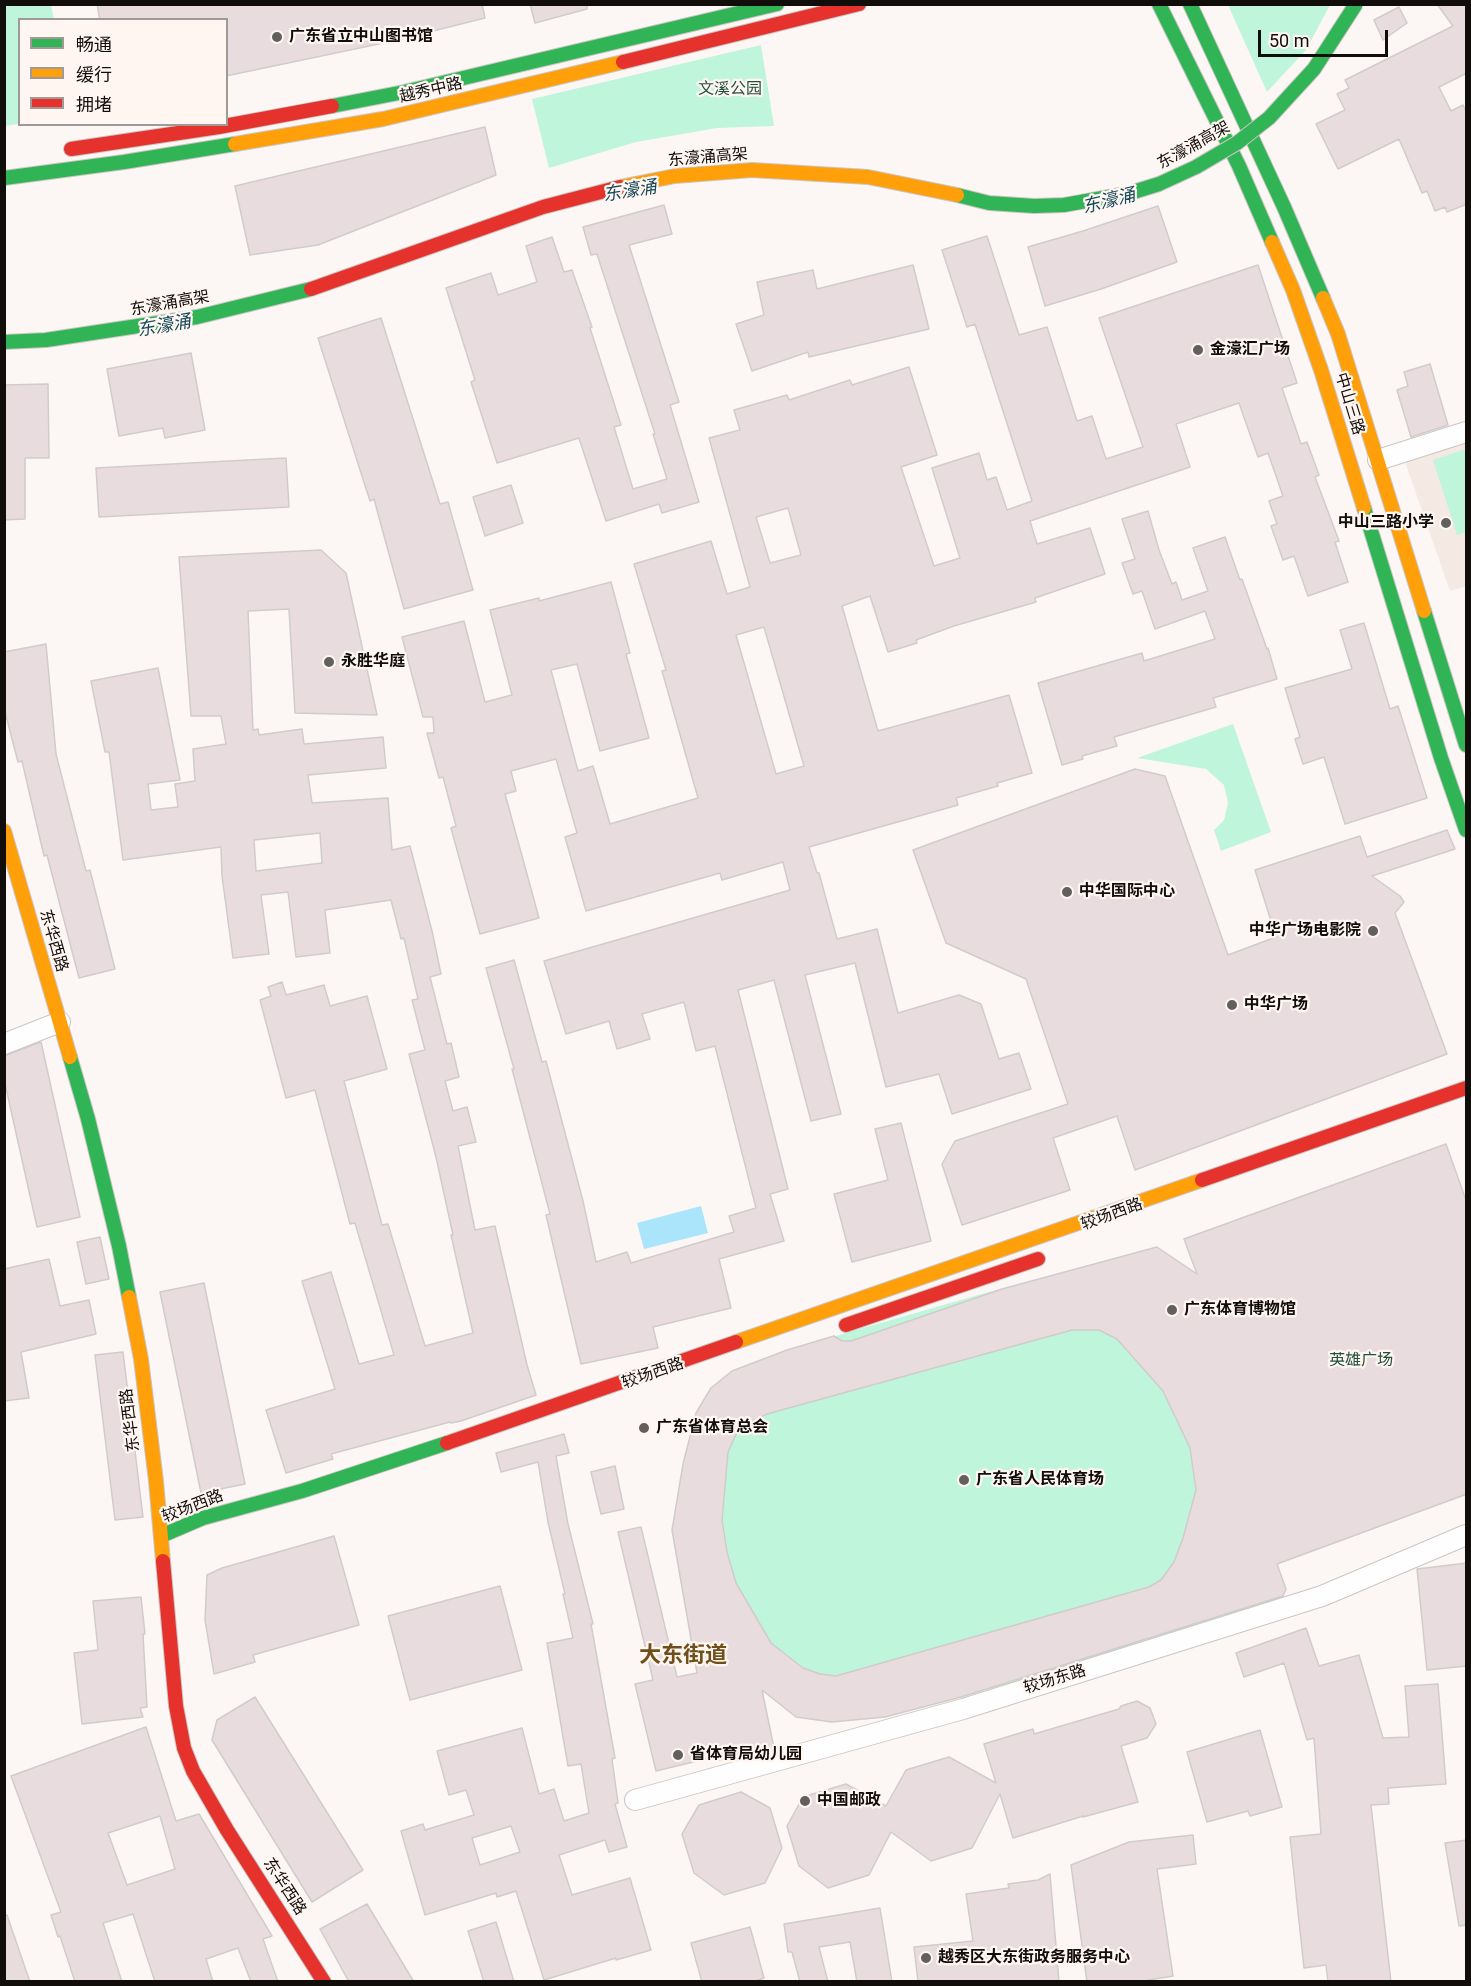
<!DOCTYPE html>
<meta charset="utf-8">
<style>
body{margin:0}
#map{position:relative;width:1471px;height:1986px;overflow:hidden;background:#fcf7f5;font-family:Roboto,"Noto Sans SC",sans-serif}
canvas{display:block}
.frame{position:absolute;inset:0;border:6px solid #110d0a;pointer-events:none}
.legend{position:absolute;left:18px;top:18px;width:210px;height:108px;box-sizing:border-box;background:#fff6f2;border:2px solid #a09995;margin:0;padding:8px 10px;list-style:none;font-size:18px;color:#110d0a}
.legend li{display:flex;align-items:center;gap:12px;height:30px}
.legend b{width:30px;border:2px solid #a09995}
.scale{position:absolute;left:1258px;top:30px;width:130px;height:27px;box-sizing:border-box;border:3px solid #110d0a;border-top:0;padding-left:8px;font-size:18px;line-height:21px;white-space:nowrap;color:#110d0a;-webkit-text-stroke:4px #fff6f2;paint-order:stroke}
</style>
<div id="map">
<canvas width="1471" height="1986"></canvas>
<div class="frame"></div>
<ul class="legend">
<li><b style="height:8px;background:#30b455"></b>畅通</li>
<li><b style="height:8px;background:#ff9f0a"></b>缓行</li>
<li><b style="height:8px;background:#e5322d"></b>拥堵</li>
</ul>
<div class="scale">50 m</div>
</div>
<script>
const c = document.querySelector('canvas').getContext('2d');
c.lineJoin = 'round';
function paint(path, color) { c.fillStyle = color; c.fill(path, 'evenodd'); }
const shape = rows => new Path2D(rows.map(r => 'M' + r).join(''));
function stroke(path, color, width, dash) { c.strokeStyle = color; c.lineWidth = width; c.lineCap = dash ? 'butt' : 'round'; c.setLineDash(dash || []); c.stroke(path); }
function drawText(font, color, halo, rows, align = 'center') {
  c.font = font + ' Roboto,"Noto Sans SC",sans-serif'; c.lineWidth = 4.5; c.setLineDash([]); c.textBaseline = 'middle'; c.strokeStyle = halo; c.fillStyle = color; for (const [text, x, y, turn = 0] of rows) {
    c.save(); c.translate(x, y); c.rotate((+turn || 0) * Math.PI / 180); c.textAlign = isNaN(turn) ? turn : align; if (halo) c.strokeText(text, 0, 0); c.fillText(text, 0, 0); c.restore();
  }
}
paint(shape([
 [1466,438,1466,586,1450,591,1404,459]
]), '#f4e9e3');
paint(shape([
 [5,4,51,5,54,19,20,20,19,124,5,126],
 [1228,5,1330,5,1306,50,1267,92],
 [761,45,774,126,717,128,636,142,549,168,532,99],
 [1466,449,1466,532,1457,535,1433,460],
 [1233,724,1271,832,1221,851,1214,830,1224,820,1228,803,1224,785,1206,769,1137,758],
 [1042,1279,1226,1419,1286,1589,1281,1602,1116,1655,885,1717,832,1722,796,1717,750,1680,683,1591,672,1530,683,1464,787,1350,985,1293]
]), '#bff5db');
paint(shape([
 [701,1206,708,1233,644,1249,637,1223]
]), '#aae5fb');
const building = shape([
 [97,4,482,4,485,18,393,41,226,76,226,20,100,20,97,4],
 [530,4,587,4,587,9,535,23,530,4],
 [1437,4,1467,4,1467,73,1439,87,1451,111,1463,105,1467,113,1467,204,1447,212,1445,207,1435,211,1427,191,1422,193,1399,139,1338,169,1316,124,1345,110,1337,94,1349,88,1345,80,1453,26,1437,4],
 [1399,7,1407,23,1383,40,1374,20,1399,7],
 [485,127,496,175,318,245,250,255,235,186,485,127],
 [664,205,672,234,629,245,679,402,670,405,699,502,662,513,659,504,606,521,579,438,497,463,471,382,475,380,446,288,491,273,498,295,537,282,526,246,552,237,564,272,572,270,592,327,590,328,621,425,614,427,633,489,667,479,653,434,655,434,597,254,591,255,583,227,664,205],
 [1158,206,1177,262,1101,289,1045,306,1028,247,1083,231,1158,206],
 [987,236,1019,335,1047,327,1077,421,1092,416,1106,459,1143,447,1099,318,1258,265,1297,383,1282,388,1301,444,1307,442,1319,475,1315,477,1339,541,1335,542,1348,582,1308,596,1294,556,1283,560,1271,526,1277,524,1269,501,1283,496,1268,453,1258,457,1239,403,1176,424,1190,467,1030,521,1037,544,1090,528,1105,574,1035,598,1036,602,954,626,916,640,917,643,888,652,870,596,842,606,878,731,1009,695,1032,773,997,783,998,786,956,798,958,805,809,847,817,873,819,873,837,939,877,929,898,1013,959,995,981,1004,999,1059,1019,1053,1031,1089,952,1114,939,1074,886,1087,855,963,805,975,841,1114,811,1121,774,980,738,990,788,1189,770,1194,784,1241,719,1259,731,1308,653,1327,658,1348,581,1364,546,1215,550,1214,512,1069,514,1069,486,968,514,960,542,1062,546,1061,583,1201,596,1262,627,1252,631,1263,734,1232,729,1216,756,1208,715,1046,696,1051,684,1002,642,1014,650,1039,617,1049,609,1021,566,1034,544,961,790,890,783,862,722,880,720,873,586,911,565,837,577,833,556,759,511,771,516,791,505,794,539,918,480,934,451,828,456,826,443,777,439,778,427,733,434,733,433,717,423,717,402,637,464,621,485,702,512,695,490,610,539,598,539,601,611,582,630,653,626,654,649,738,600,751,577,664,551,670,578,771,593,766,610,824,698,798,662,671,666,670,634,564,711,541,727,594,750,587,709,438,740,430,734,410,787,395,789,400,850,380,852,385,909,367,937,455,901,467,934,566,960,558,932,468,979,453,987,480,996,477,1007,510,1032,501,975,324,967,327,942,250,987,236],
 [788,508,801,555,770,563,756,517,788,508],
 [764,627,804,766,776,774,736,635,764,627],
 [913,265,929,329,809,357,808,352,752,371,736,324,764,315,757,282,813,270,817,289,913,265],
 [381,318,440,504,448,502,473,590,404,609,374,499,370,501,318,338,381,318],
 [191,353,205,430,165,438,163,428,119,436,107,369,191,353],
 [1430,364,1448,425,1411,437,1397,390,1408,386,1404,372,1430,364],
 [48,384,49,458,25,458,25,519,4,520,4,385,48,384],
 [286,458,289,507,99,517,96,468,286,458],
 [511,485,523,523,485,536,473,497,511,485],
 [1148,511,1159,550,1172,584,1176,582,1182,600,1208,591,1193,548,1225,537,1240,580,1242,579,1267,649,1268,648,1277,679,1213,698,1216,707,1114,737,1117,746,1082,756,1083,759,1062,765,1038,683,1142,653,1144,661,1215,639,1205,611,1155,629,1142,591,1133,594,1122,563,1135,559,1122,519,1148,511],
 [321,550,346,573,377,715,295,713,289,609,248,611,253,730,258,729,259,735,302,729,304,744,383,737,386,768,308,775,312,803,388,798,392,850,410,846,432,931,441,974,430,977,447,1044,451,1043,459,1077,445,1081,453,1111,467,1107,476,1142,458,1146,475,1230,495,1226,527,1365,536,1395,461,1421,451,1423,450,1422,331,1454,333,1459,286,1473,266,1410,335,1389,302,1281,331,1272,359,1364,394,1355,355,1223,350,1224,315,1090,286,1098,260,1000,271,996,268,987,282,982,286,995,324,985,330,1006,367,996,387,1069,344,1081,382,1225,388,1224,425,1346,473,1333,451,1235,453,1235,436,1157,409,1054,425,1050,412,1000,418,999,404,938,401,939,391,900,325,910,330,953,296,957,288,892,261,895,269,954,233,958,222,876,221,847,123,860,109,752,105,752,91,681,158,668,180,780,148,784,151,810,178,807,175,784,195,781,193,749,226,744,221,716,191,716,179,557,321,550],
 [320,833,322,863,256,871,254,840,320,833],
 [1364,623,1390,709,1398,706,1427,798,1345,824,1324,757,1303,764,1295,739,1300,737,1285,688,1352,669,1340,630,1364,623],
 [46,644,56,754,86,871,90,870,115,969,79,978,47,855,44,856,22,761,18,762,4,708,4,652,46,644],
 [1135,769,1165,776,1228,955,1276,937,1255,870,1360,836,1367,857,1447,830,1455,849,1372,876,1400,896,1404,902,1395,913,1447,1054,1135,1170,1117,1116,1053,1138,1070,1190,962,1225,942,1164,955,1141,1068,1104,1026,979,946,943,913,850,1135,769],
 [41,1042,80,1217,37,1227,4,1079,4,1056,41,1042],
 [901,1123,931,1241,852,1262,834,1194,888,1180,875,1129,901,1123],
 [1446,1144,1467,1203,1467,1494,1277,1564,1286,1589,1283,1596,961,1697,885,1717,832,1722,796,1717,762,1690,774,1748,715,1761,714,1757,656,1771,635,1684,653,1680,618,1532,641,1527,677,1677,697,1673,672,1530,683,1464,696,1413,711,1388,732,1371,787,1350,834,1336,842,1341,851,1341,1002,1289,1157,1247,1197,1274,1184,1239,1446,1144],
 [1072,1330,1099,1330,1117,1339,1163,1391,1190,1448,1196,1490,1183,1538,1174,1562,1161,1580,1149,1587,836,1676,820,1674,803,1668,771,1643,736,1583,727,1552,722,1520,728,1452,739,1428,767,1414,1072,1330],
 [100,1237,109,1279,86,1284,77,1242,100,1237],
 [49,1259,60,1306,89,1300,96,1334,21,1352,29,1398,4,1401,4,1269,49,1259],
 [204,1283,245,1484,201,1493,160,1292,204,1283],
 [123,1352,143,1517,115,1520,95,1355,123,1352],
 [564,1434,569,1453,556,1456,568,1524,593,1624,591,1624,615,1758,612,1759,618,1803,615,1804,627,1847,609,1852,605,1840,559,1855,572,1895,630,1878,651,1950,616,1960,616,1958,544,1980,516,1891,497,1897,496,1893,425,1915,401,1831,423,1824,425,1830,474,1815,466,1790,449,1795,437,1751,522,1728,539,1794,554,1789,564,1821,589,1813,581,1764,568,1766,547,1643,573,1638,563,1594,565,1594,548,1522,538,1462,501,1472,496,1453,564,1434],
 [511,1826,520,1852,480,1865,472,1838,511,1826],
 [615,1466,624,1509,601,1514,591,1472,615,1466],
 [334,1536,359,1625,253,1655,255,1662,214,1674,205,1620,207,1575,222,1568,334,1536],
 [1467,1563,1467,1666,1427,1670,1417,1569,1467,1563],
 [500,1586,522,1670,410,1700,388,1616,500,1586],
 [141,1597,145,1634,143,1634,147,1707,140,1708,143,1717,82,1724,74,1653,98,1650,93,1601,141,1597],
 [1306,1628,1319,1666,1359,1655,1383,1738,1409,1737,1405,1686,1438,1684,1446,1784,1388,1788,1389,1804,1371,1805,1391,1982,1328,1982,1326,1965,1304,1968,1290,1837,1321,1834,1314,1738,1307,1740,1284,1663,1244,1677,1236,1653,1306,1628],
 [255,1697,363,1870,312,1902,212,1740,217,1720,255,1697],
 [1137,1701,1150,1708,1156,1724,1147,1738,1121,1746,1138,1802,1083,1817,1083,1816,1013,1838,1000,1794,972,1848,931,1861,891,1832,869,1875,828,1888,799,1866,787,1826,803,1797,846,1784,886,1806,906,1770,949,1757,996,1783,984,1744,1033,1729,1034,1734,1119,1709,1121,1706,1137,1701],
 [146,1727,176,1821,199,1814,272,1936,263,1939,278,1982,251,1982,238,1948,206,1959,213,1982,155,1982,133,1914,103,1923,122,1982,75,1982,60,1936,58,1937,51,1915,61,1912,11,1776,146,1727],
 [160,1816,175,1869,127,1885,108,1833,160,1816],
 [1260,1730,1282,1807,1250,1816,1248,1811,1207,1822,1187,1752,1260,1730],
 [741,1792,770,1808,782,1848,765,1883,724,1895,694,1873,682,1834,699,1805,741,1792],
 [1193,1835,1196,1864,1157,1869,1173,1976,1137,1982,1087,1982,1071,1865,1129,1842,1193,1835],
 [1467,1840,1467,1925,1459,1926,1445,1843,1467,1840],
 [1050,1874,1059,1982,918,1982,914,1947,973,1941,966,1894,1009,1888,1008,1884,1038,1880,1050,1874],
 [367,1904,414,1982,349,1982,320,1929,367,1904],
 [880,1908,892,1982,857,1982,850,1942,819,1947,828,1982,800,1982,792,1952,788,1952,784,1924,880,1908],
 [4,1915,7,1915,30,1982,4,1982,4,1915],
 [496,1922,514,1982,484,1982,468,1931,496,1922],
 [750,1927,764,1978,753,1982,702,1982,691,1943,750,1927]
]);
paint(building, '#e9dcdf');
stroke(building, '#d1cccc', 1.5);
const street = shape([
 [1378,460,1466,432],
 [4,1044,60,1022],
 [635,1800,963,1709,1322,1596,1466,1535]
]);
const fast = shape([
 [1159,4,1239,166,1272,242],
 [1190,4,1284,207,1323,298],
 [332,106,404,92,777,4],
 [4,178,124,162,235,144],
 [1364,508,1441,758,1466,830],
 [1424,611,1466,745],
 [70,1057,88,1119,119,1246,129,1297],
 [161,1536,203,1518,302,1491,447,1443]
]);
const slow = shape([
 [235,144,383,119,623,62],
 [1272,242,1293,290,1321,370,1364,508],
 [1323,298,1338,334,1424,611],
 [4,831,70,1057],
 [129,1297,141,1359,156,1481,163,1561],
 [736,1342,1202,1180]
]);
const jam = shape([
 [623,62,859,4],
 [71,149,219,127,332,106],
 [1202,1180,1466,1088],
 [846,1325,1038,1259],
 [447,1443,736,1342],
 [163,1561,176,1706,184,1748,193,1771,227,1830,324,1982]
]);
stroke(street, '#cac6c4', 22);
stroke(fast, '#cac6c4', 16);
stroke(slow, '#cac6c4', 16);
stroke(jam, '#cac6c4', 16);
stroke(street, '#fffefe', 20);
stroke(fast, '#30b455', 14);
stroke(slow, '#ff9f0a', 14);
stroke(jam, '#e5322d', 14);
const fastBridge = shape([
 [957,195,989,203,1034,206,1064,205,1130,193,1159,184,1196,167,1237,143,1269,118,1314,69,1356,4],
 [4,342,46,340,197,317,311,289]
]);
const slowBridge = shape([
 [620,187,675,176,752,170,868,177,957,195]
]);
const jamBridge = shape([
 [311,289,543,207,620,187]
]);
stroke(fastBridge, '#cac6c4', 16, []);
stroke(slowBridge, '#cac6c4', 16, []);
stroke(jamBridge, '#cac6c4', 16, []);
stroke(fastBridge, '#30b455', 14);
stroke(slowBridge, '#ff9f0a', 14);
stroke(jamBridge, '#e5322d', 14);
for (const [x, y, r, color] of [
 [277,37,6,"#635f5c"],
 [1198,350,6,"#635f5c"],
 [1446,523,6,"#635f5c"],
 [329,662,6,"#635f5c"],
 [1067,892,6,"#635f5c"],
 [1373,931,6,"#635f5c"],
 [1232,1005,6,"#635f5c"],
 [1172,1310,6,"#635f5c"],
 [644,1428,6,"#635f5c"],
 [964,1480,6,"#635f5c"],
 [678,1755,6,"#635f5c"],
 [805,1801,6,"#635f5c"],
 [926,1958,6,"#635f5c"]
]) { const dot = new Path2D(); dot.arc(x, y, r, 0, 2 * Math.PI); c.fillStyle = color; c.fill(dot); stroke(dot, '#fff6f2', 2); }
drawText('bold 16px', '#110d0a', '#fff6f2', [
 ["广东省立中山图书馆",289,37],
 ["金濠汇广场",1210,350],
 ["中山三路小学",1434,523,"right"],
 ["永胜华庭",341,662],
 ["中华国际中心",1079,892],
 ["中华广场电影院",1361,931,"right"],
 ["中华广场",1244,1005],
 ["广东体育博物馆",1184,1310],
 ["广东省体育总会",656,1428],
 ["广东省人民体育场",976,1480],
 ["省体育局幼儿园",690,1755],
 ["中国邮政",817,1801],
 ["越秀区大东街政务服务中心",938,1958]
], 'left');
drawText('16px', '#23503d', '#fff6f2', [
 ["文溪公园",730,90],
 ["英雄广场",1361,1361]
]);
drawText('16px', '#110d0a', '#fff6f2', [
 ["越秀中路",431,91,-13],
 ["东濠涌高架",1194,146,-29],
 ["东濠涌高架",708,158,-5],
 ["东濠涌高架",170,304,-10],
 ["中山三路",1349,404,73],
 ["东华西路",53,941,74],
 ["较场西路",1112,1215,-20],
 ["较场西路",653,1374,-19],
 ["东华西路",131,1420,-97],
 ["较场西路",193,1507,-21],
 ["较场东路",1055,1680,-17],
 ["东华西路",284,1887,57]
]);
drawText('italic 18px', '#164959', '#fff6f2', [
 ["东濠涌",630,192,-9],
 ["东濠涌",1109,202,-14],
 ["东濠涌",164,327,-10]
]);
drawText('bold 22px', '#6e4f1a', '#fff6f2', [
 ["大东街道",683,1656]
]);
</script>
